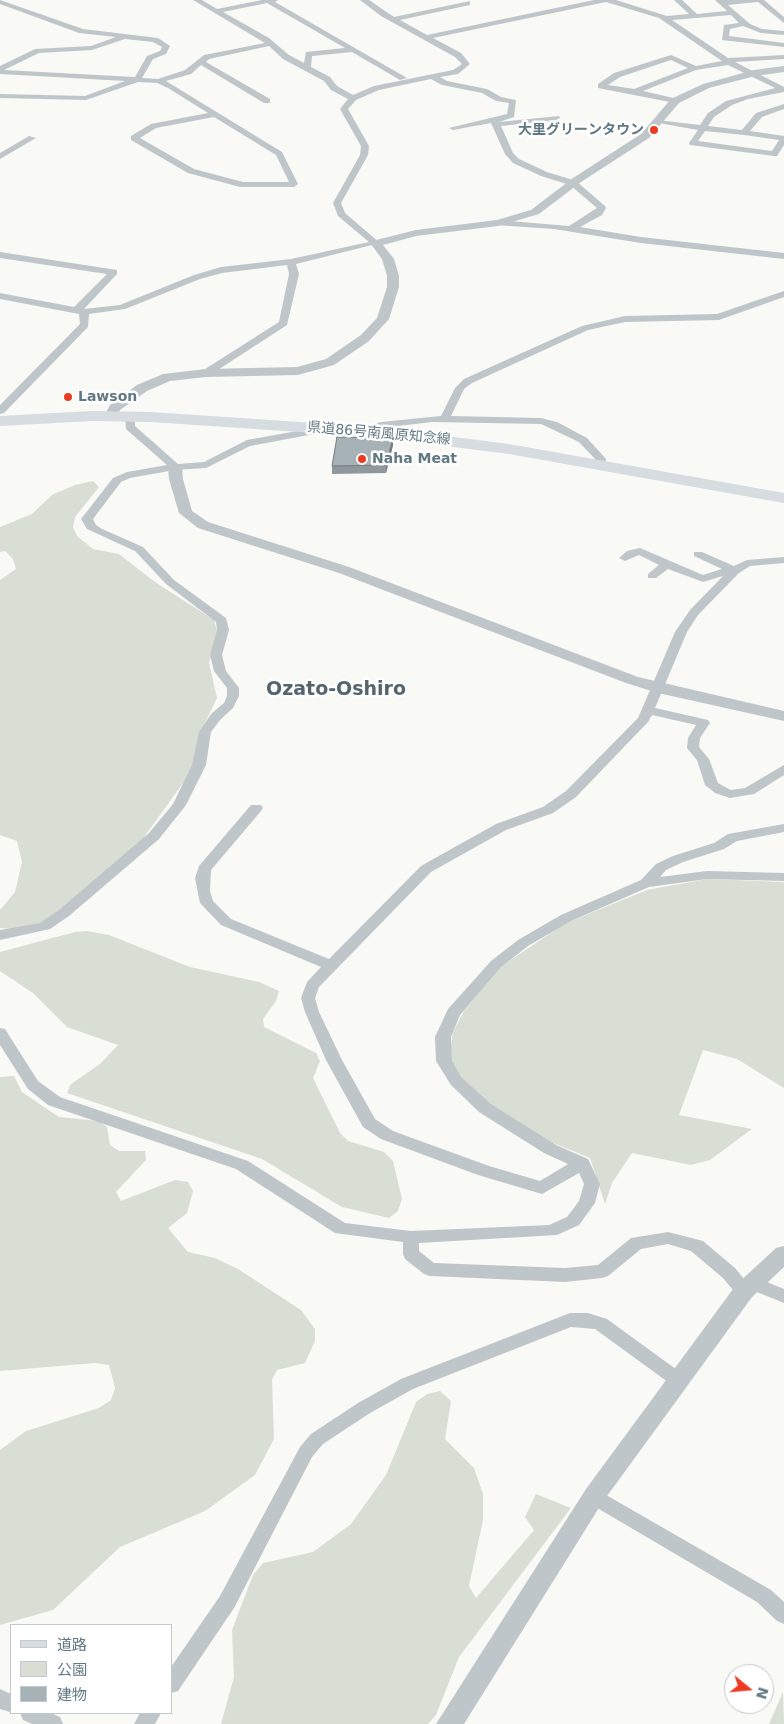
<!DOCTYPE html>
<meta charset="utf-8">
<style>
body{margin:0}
#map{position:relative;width:784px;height:1724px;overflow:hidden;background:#f9f9f6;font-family:"DejaVu Sans","Noto Sans JP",sans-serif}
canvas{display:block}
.legend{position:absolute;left:10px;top:1624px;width:162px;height:90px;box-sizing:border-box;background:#fff;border:1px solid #c0c9cd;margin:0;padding:6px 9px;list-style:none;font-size:15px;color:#627983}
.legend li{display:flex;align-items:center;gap:10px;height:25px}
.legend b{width:25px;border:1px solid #c0c9cd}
.north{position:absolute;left:724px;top:1664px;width:50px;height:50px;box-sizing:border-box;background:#fff;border:1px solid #c0c9cd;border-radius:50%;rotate:107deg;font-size:14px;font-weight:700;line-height:20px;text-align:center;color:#627983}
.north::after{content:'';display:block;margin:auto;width:18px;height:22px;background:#ec3b23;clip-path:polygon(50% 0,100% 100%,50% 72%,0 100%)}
</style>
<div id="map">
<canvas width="784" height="1724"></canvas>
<ul class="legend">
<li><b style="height:6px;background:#d6dcdf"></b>道路</li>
<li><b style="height:14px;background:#d9ded5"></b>公園</li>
<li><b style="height:14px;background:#a6b2b6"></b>建物</li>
</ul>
<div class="north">N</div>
</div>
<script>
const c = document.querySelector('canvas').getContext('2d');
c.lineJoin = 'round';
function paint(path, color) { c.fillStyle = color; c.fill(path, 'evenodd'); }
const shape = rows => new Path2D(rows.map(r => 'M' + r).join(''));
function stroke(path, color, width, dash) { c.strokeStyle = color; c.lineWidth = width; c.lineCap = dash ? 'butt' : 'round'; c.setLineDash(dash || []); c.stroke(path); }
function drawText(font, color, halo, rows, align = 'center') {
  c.font = font + ' "DejaVu Sans","Noto Sans JP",sans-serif'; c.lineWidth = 5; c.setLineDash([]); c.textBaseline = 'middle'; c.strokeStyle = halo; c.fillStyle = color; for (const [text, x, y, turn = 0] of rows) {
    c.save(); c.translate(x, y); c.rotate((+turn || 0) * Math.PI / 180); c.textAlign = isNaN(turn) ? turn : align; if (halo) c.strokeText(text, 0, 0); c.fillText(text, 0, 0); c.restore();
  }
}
paint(shape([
 [93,481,99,487,75,517,73,527,77,536,93,549,119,554,124,558,155,582,214,620,217,631,209,663,217,698,200,733,191,772,134,851,43,923,17,929,0,928,0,910,15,892,22,862,17,841,0,835,0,580,16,569,13,559,5,551,0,552,0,527,32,514,52,495,75,485],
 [707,879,784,882,784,1088,737,1059,703,1050,679,1115,752,1129,710,1160,691,1165,632,1153,612,1183,605,1204,590,1158,548,1141,497,1109,469,1086,452,1068,451,1047,453,1032,464,1011,500,967,566,923,647,890],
 [87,931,109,935,190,967,259,982,279,991,276,1001,263,1019,264,1027,316,1053,320,1061,313,1078,340,1133,348,1141,384,1152,393,1161,402,1199,398,1211,389,1218,342,1207,262,1159,67,1093,71,1084,100,1064,118,1045,67,1027,33,993,0,971,0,952,75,932],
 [14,1076,22,1092,59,1117,99,1121,107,1127,110,1145,119,1151,145,1151,146,1160,116,1192,121,1201,175,1180,188,1182,193,1191,187,1213,168,1228,188,1252,215,1258,238,1269,301,1310,315,1329,315,1341,305,1363,277,1370,272,1380,274,1439,255,1475,205,1511,120,1547,53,1610,0,1625,0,1450,26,1431,99,1408,111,1400,115,1388,109,1365,95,1363,0,1371,0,1077],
 [440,1391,451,1401,445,1439,474,1468,483,1494,483,1520,469,1586,476,1598,534,1530,525,1517,536,1494,571,1508,459,1657,436,1715,428,1724,221,1724,234,1677,232,1630,253,1575,263,1563,313,1552,351,1524,386,1475,416,1402,427,1394],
 [783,1692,784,1724,769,1724]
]), '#d9ded5');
paint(shape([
 [0,0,83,29,158,38,170,46,166,54,153,59,142,78,158,79,185,70,204,55,265,43,193,0,202,0,217,9,262,0,278,0,275,2,407,78,400,80,352,52,312,56,311,67,330,77,337,86,353,95,374,86,453,70,462,64,455,57,381,16,360,0,369,0,394,17,470,1,470,5,400,20,427,35,594,0,616,0,667,16,689,14,674,0,682,0,697,14,727,11,715,0,764,0,784,17,784,23,758,2,728,5,750,24,762,29,784,31,784,35,761,33,743,26,730,29,729,36,784,43,784,47,722,40,724,25,739,23,731,15,672,20,728,58,784,55,784,59,735,62,784,87,784,92,748,99,732,105,714,117,708,126,742,130,756,113,784,104,784,109,762,117,750,131,784,136,784,145,777,156,774,156,690,145,689,143,698,130,653,122,657,120,700,125,708,113,726,101,775,88,728,65,696,70,643,91,678,99,679,101,675,103,598,88,598,84,614,73,671,55,696,66,722,61,659,18,606,2,433,38,461,53,470,64,458,74,440,77,447,81,487,89,501,97,516,100,514,117,499,122,559,116,560,118,556,120,501,126,513,153,519,159,547,172,576,181,605,206,606,208,602,215,580,227,641,237,784,253,784,259,641,243,554,229,495,225,495,221,498,220,569,226,597,208,570,185,541,176,513,163,505,154,491,123,453,130,449,128,507,114,509,103,496,101,482,93,442,85,431,79,379,90,356,100,348,109,369,146,368,155,341,203,345,213,380,243,296,264,299,274,287,325,210,375,202,375,202,371,279,322,289,274,287,265,222,273,200,279,125,309,89,314,88,327,4,413,0,414,0,405,80,324,79,314,0,299,0,293,74,307,107,274,0,258,0,252,117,270,117,274,84,309,120,305,194,275,221,267,291,259,369,242,338,216,333,203,360,155,361,146,340,109,348,99,331,90,324,81,283,59,269,46,209,59,206,62,270,99,270,103,264,103,201,65,191,74,166,81,282,152,298,184,294,187,240,187,188,173,131,140,131,136,151,124,208,113,168,88,157,83,138,82,86,100,0,98,0,94,85,96,125,81,0,74,0,66,35,49,91,46,116,37,79,33,0,4,0,0],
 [267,3,345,48,306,52,304,63,289,55,269,38,223,12,267,3],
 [125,39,153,42,162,47,160,51,147,56,135,77,4,70,39,53,92,50,125,39],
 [671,60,688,68,634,89,608,85,620,77,671,60],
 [214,117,276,155,289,182,243,182,194,169,140,138,156,128,214,117],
 [705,131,744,135,779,140,772,151,698,141,705,131],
 [29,136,36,138,0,159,0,153,29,136],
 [784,291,784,297,719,320,625,322,588,330,472,383,464,389,451,416,541,418,557,422,587,438,606,459,604,467,596,467,596,460,579,442,541,424,432,422,381,428,358,434,353,431,381,422,441,416,455,388,464,379,582,326,625,316,717,314,784,291],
 [130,413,135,416,135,426,178,464,204,462,247,440,325,426,330,429,325,432,250,446,206,468,175,470,130,478,121,482,93,519,96,525,102,529,143,547,174,580,226,618,229,630,222,655,226,671,239,688,239,696,233,708,220,720,211,732,206,765,186,805,159,839,69,916,50,929,0,940,0,930,40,923,59,910,149,833,173,804,192,765,199,732,211,714,224,703,227,696,227,688,214,671,210,655,217,630,216,622,166,584,135,551,87,529,81,519,113,478,127,472,167,465,126,429,125,416,130,413],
 [640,548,703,575,722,569,694,556,694,552,702,552,734,566,747,560,784,557,784,563,750,566,739,573,698,615,687,632,655,708,708,720,710,723,700,738,699,747,709,759,718,783,725,787,731,790,745,788,784,765,784,775,754,794,730,798,715,793,705,785,697,760,687,748,688,738,696,725,652,715,648,722,576,797,553,813,506,830,431,872,319,987,315,998,319,1012,342,1060,375,1119,393,1131,489,1166,540,1181,568,1164,544,1153,479,1112,451,1085,436,1061,435,1037,448,1009,491,961,518,940,561,915,641,880,656,864,673,856,714,843,728,834,784,824,784,832,737,841,724,849,683,862,666,870,660,877,707,871,784,873,784,881,707,879,649,887,571,921,528,946,501,967,460,1015,451,1037,452,1061,461,1077,491,1104,556,1145,588,1159,600,1184,595,1203,579,1225,557,1235,419,1243,419,1251,434,1263,565,1268,598,1265,631,1238,668,1232,703,1241,735,1268,745,1280,752,1276,784,1289,784,1303,752,1290,750,1296,744,1298,738,1296,723,1278,691,1251,668,1244,641,1249,608,1276,602,1278,565,1282,430,1276,424,1274,405,1259,403,1254,403,1242,335,1233,236,1169,48,1105,28,1089,0,1045,0,1028,5,1029,38,1081,60,1097,248,1161,345,1223,411,1231,549,1225,567,1217,579,1201,584,1184,579,1173,542,1194,478,1175,381,1139,363,1127,326,1060,305,1012,301,998,307,982,321,967,221,925,200,903,195,878,199,866,251,805,261,805,263,808,261,811,211,870,210,891,213,901,231,919,329,959,421,866,496,824,543,807,566,791,638,718,675,632,690,610,723,576,703,582,668,569,656,578,648,578,648,574,659,565,639,555,625,561,619,558,627,551,640,548],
 [570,1313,588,1313,607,1319,684,1375,687,1380,684,1385,678,1387,672,1385,595,1329,571,1327,413,1389,370,1413,323,1444,312,1457,234,1608,178,1691,171,1693,171,1667,220,1596,300,1447,311,1434,358,1403,401,1379,570,1313],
 [594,1488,771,1590,784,1602,784,1624,777,1621,757,1602,587,1502,585,1496,587,1490,594,1488],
 [0,1689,11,1694,13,1713,0,1709,0,1689],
 [20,1713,51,1713,60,1717,63,1724,32,1724,23,1720,20,1713],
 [140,1713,161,1713,155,1724,134,1724,140,1713]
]), '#bfc6c9');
paint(shape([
 [784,66,784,72,755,76,709,88,679,103,649,138,581,182,539,214,498,226,416,236,383,245,394,259,399,276,399,287,389,319,369,341,334,365,298,375,206,377,170,381,147,391,120,410,116,419,111,420,104,416,110,405,137,385,163,374,206,369,297,367,326,359,361,335,377,318,387,287,387,276,382,259,370,243,372,241,416,230,497,220,531,210,573,178,641,134,671,99,703,84,754,70,784,66],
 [175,463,182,467,183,479,192,511,208,522,349,567,638,677,784,711,784,721,658,693,626,683,339,573,198,528,179,513,169,479,168,467,175,463],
 [784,1246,784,1267,752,1297,602,1503,464,1724,436,1724,586,1489,736,1285,776,1248,784,1246]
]), '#bfc6c9');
paint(shape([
 [92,411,151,412,375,427,509,444,784,493,784,503,509,454,375,437,151,422,92,421,0,426,0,416,92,411]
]), '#d6dcdf');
paint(shape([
 [393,445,386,473,332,474,332,466]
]), '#8f999d');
paint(shape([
 [393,438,393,445,386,473,386,465]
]), '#747d7f');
const building = shape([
 [337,437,393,438,386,465,332,466,337,437]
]);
paint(building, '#a6b2b6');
stroke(building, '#747d7f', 1);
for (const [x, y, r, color] of [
 [654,130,5,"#ec3b23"],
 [68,397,5,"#ec3b23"],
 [362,459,5,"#ec3b23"]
]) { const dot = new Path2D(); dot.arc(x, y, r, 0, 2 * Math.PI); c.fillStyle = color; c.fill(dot); stroke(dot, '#fff', 2); }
drawText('bold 14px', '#627983', '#fff', [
 ["大里グリーンタウン",644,130,"right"],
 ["Lawson",78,397],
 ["Naha Meat",372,459]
], 'left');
drawText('14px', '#627983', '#fff', [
 ["県道86号南風原知念線",379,434,5]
]);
drawText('bold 19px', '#55656e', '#fff', [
 ["Ozato-Oshiro",336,690]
]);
</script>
